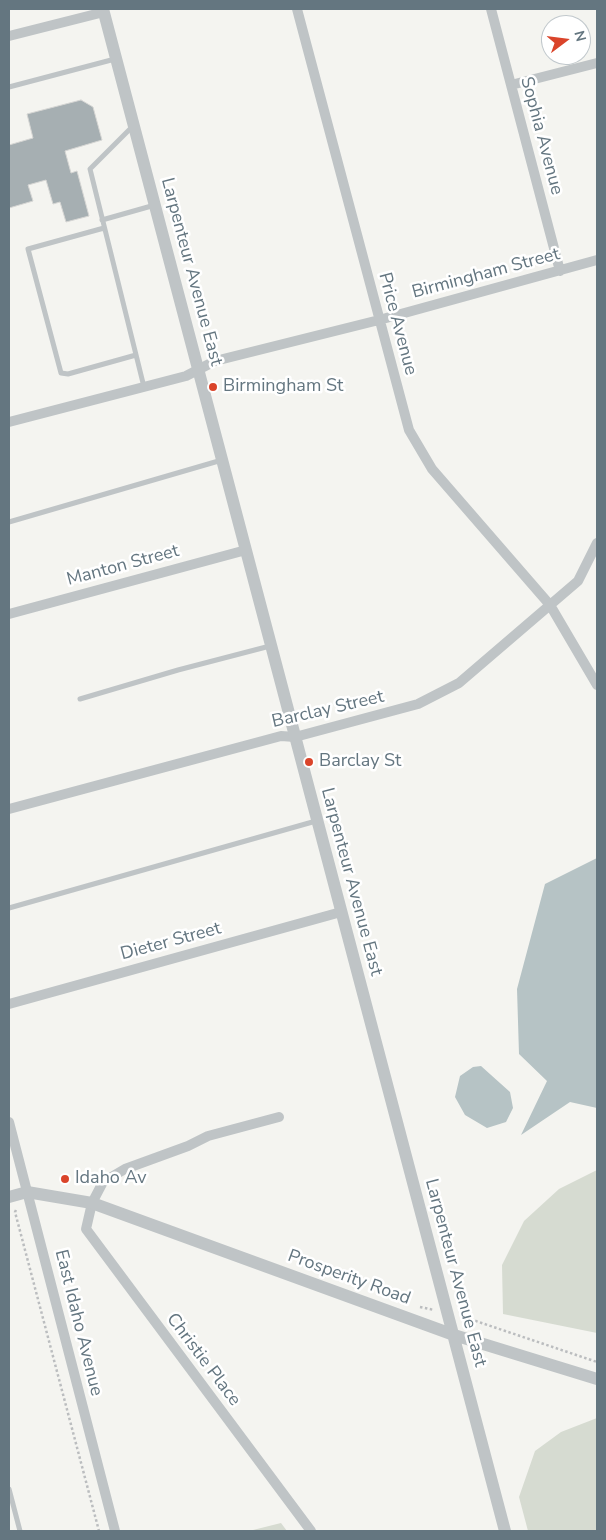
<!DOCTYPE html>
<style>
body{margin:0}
#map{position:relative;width:606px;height:1540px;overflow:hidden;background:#f4f4f0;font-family:"Nunito Sans",sans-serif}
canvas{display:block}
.frame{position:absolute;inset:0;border:10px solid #647680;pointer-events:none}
.north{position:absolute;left:541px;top:15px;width:50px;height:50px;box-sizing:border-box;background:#fff;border:1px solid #c1c8cc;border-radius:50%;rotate:75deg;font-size:14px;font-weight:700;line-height:20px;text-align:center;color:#647680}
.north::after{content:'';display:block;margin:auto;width:18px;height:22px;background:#da442a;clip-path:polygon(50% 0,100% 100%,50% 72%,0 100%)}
</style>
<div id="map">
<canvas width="606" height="1540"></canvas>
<div class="frame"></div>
<div class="north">N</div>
</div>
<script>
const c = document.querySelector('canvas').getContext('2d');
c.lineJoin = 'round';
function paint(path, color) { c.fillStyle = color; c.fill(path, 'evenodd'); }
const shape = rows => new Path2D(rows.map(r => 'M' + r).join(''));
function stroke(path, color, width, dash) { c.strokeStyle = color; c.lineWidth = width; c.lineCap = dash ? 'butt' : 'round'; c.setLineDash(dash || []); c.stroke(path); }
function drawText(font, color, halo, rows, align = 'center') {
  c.font = font + ' "Nunito Sans",sans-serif'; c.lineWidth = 5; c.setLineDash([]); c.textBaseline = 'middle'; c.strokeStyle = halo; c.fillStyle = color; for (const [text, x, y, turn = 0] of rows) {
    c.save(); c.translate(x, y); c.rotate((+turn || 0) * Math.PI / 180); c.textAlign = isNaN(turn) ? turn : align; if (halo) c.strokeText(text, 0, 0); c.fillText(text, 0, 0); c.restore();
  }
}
paint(shape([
 [597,1170,597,1333,503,1314,502,1265,524,1221,559,1189],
 [597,1418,597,1531,528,1531,519,1497,535,1451,561,1432],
 [281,1523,287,1531,249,1531]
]), '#d6dbd1');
paint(shape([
 [597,858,597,1108,570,1102,521,1135,547,1081,519,1054,517,989,545,884],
 [481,1066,510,1092,513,1108,506,1122,487,1128,465,1115,455,1097,460,1076,473,1067]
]), '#b6c3c5');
const building = shape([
 [81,100,93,107,102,140,65,151,71,173,77,171,89,216,66,222,60,202,53,204,46,180,28,185,33,201,9,208,9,145,33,138,27,114,81,100]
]);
paint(building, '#a6afb2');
stroke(building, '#d5d5d3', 1);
stroke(shape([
 [9,1181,10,1181],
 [16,1210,15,1212,99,1531],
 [420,1307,434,1310],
 [461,1316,597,1362]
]), '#bbbdbf', 2.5, [2.5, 2.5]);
stroke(shape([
 [9,87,115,59],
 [132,127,90,169,144,387],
 [102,220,155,205],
 [104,228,28,249,61,373,68,374,136,355],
 [9,522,222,460],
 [80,699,178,670,270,646],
 [9,908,316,821],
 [9,1489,20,1531]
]), '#bfc4c6', 5);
stroke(shape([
 [297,9,409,430,432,469,550,605,597,685],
 [491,9,560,271],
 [9,36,104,12],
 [511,85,597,63],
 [9,422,186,376,215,361,379,320,597,260],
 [9,614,246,550],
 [9,809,281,736,295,737,418,704,459,683,578,581,597,543],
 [9,1004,341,912],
 [279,1117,208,1136,188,1146,125,1169,103,1182,92,1203,86,1229,311,1531],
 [9,1122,115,1531]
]), '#bfc4c6', 10);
stroke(shape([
 [103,9,505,1531],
 [9,1197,27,1192,92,1203,454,1335,597,1379]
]), '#bfc4c6', 12);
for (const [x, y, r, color] of [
 [213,387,5,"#da442a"],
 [309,762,5,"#da442a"],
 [65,1179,5,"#da442a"]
]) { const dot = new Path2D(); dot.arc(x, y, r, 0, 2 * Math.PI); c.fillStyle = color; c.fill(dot); stroke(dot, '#fff', 2); }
drawText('18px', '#647680', '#fff', [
 ["Sophia Avenue",541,136,75],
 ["Larpenteur Avenue East",191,272,75],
 ["Birmingham Street",486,274,-15],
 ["Price Avenue",397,324,75],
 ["Manton Street",123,566,-15],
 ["Barclay Street",328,710,-13],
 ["Larpenteur Avenue East",351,882,75],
 ["Dieter Street",171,942,-15],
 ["Larpenteur Avenue East",455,1273,75],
 ["Prosperity Road",349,1278,20],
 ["East Idaho Avenue",78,1323,76],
 ["Christie Place",203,1360,53]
]);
drawText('18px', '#647680', '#fff', [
 ["Birmingham St",223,387],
 ["Barclay St",319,762],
 ["Idaho Av",75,1179]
], 'left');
</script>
